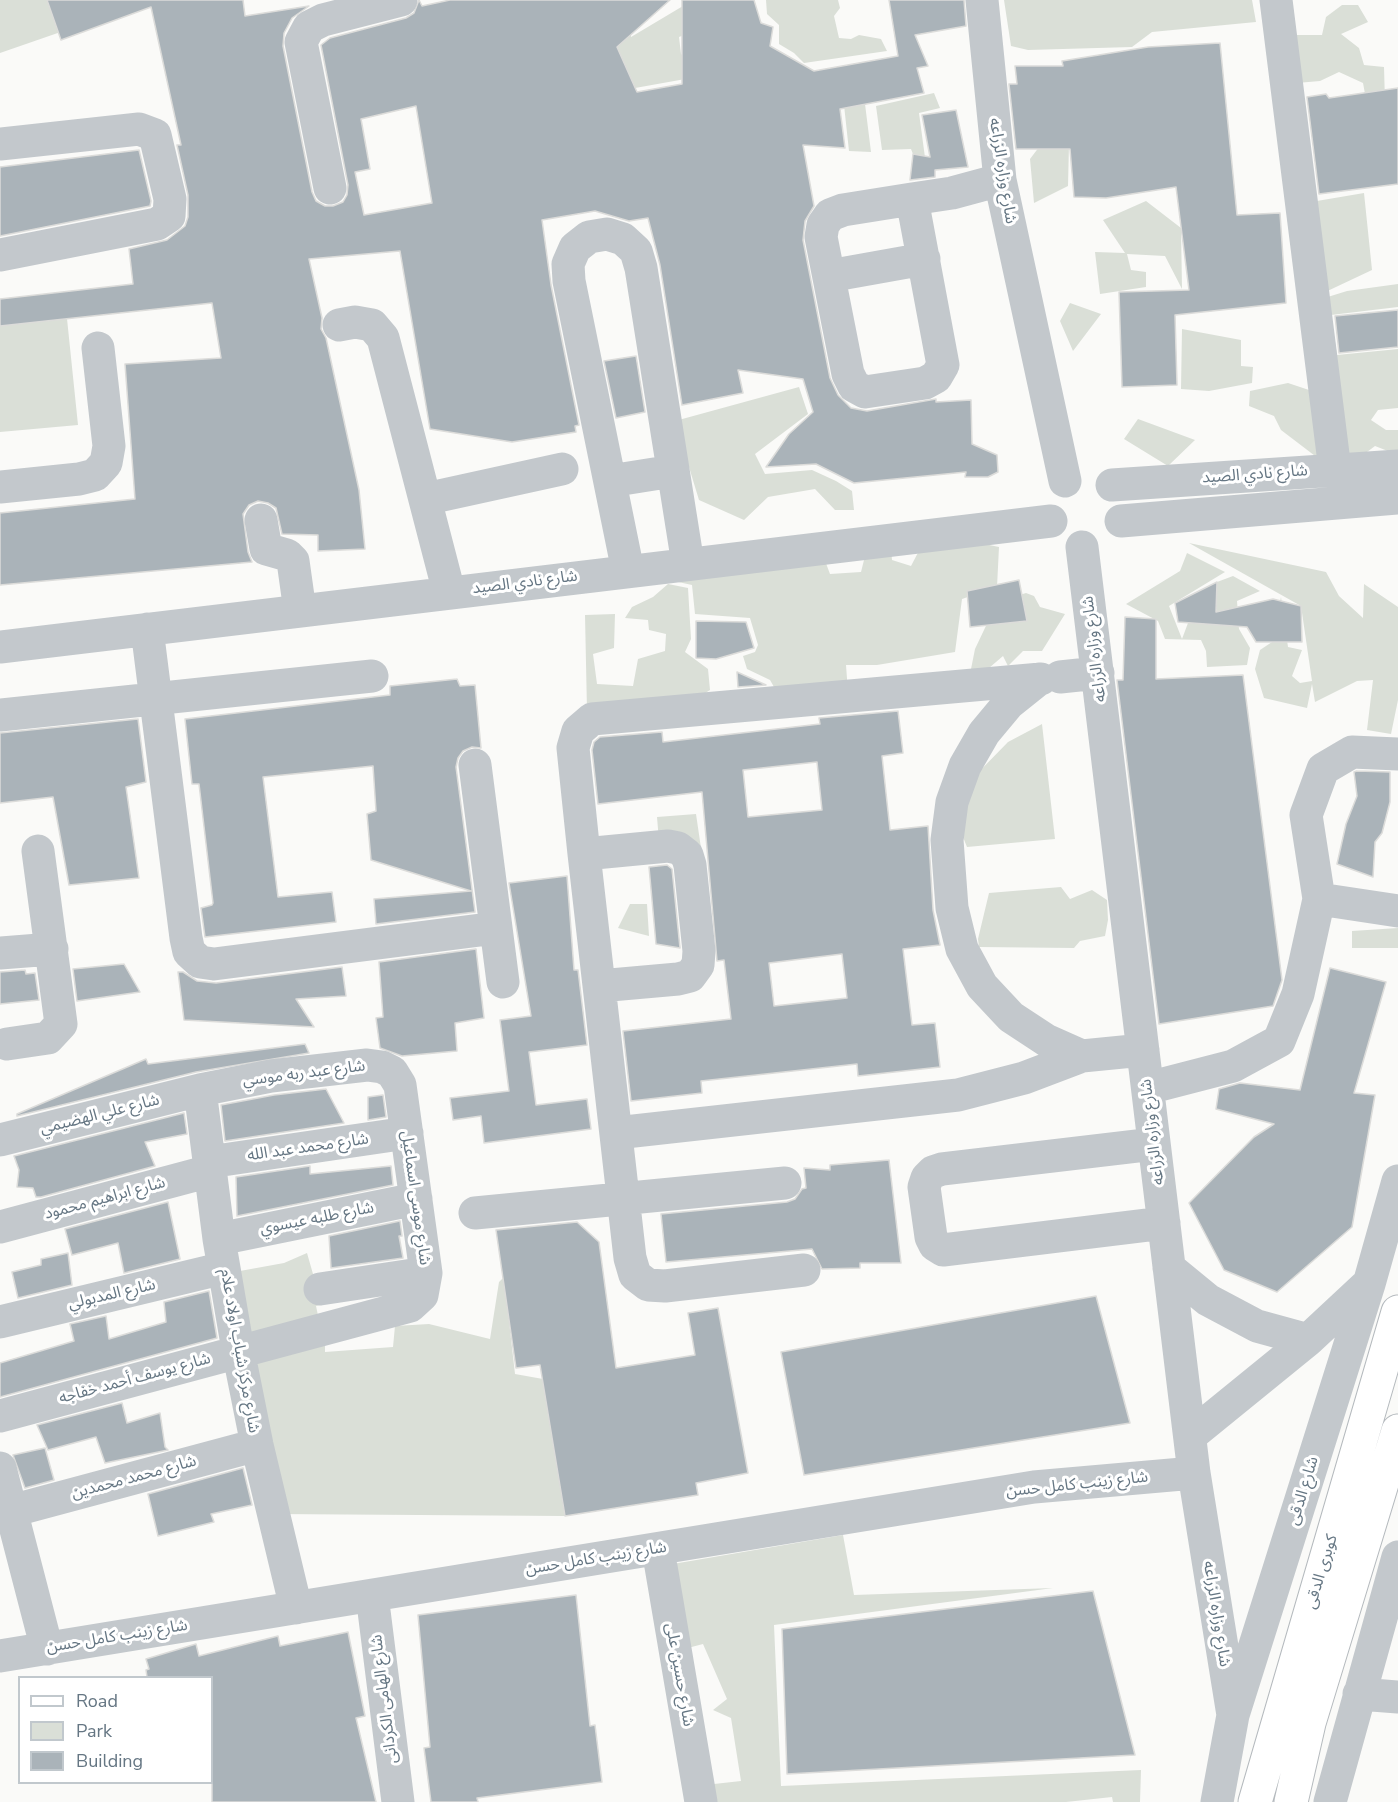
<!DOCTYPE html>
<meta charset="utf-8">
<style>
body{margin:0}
#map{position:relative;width:1398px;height:1802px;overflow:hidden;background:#fafaf8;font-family:"Nunito Sans",sans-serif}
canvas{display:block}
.legend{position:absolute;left:18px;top:1676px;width:195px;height:108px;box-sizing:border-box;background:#fff;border:2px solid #c1c8cd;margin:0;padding:8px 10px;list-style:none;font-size:18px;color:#657683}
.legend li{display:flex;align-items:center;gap:12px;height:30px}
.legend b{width:30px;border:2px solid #c1c8cd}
</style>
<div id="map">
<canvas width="1398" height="1802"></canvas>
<ul class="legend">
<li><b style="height:8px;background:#fff"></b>Road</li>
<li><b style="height:16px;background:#dadfd7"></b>Park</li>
<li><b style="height:16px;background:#aab3b9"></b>Building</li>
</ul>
</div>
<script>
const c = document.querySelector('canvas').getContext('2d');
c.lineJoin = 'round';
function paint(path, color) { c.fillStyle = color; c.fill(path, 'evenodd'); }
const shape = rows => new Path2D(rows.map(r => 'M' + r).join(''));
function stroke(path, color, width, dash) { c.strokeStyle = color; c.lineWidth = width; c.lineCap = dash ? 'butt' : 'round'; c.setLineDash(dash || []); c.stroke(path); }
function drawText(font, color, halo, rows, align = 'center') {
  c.font = font + ' "Nunito Sans","Noto Sans Arabic",sans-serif'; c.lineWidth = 6; c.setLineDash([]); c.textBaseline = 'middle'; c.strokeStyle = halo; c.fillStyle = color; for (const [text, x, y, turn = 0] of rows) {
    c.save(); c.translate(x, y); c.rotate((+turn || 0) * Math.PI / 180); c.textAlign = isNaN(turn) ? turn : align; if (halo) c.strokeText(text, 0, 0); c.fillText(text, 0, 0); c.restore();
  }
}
paint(shape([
 [0,0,153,0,0,53],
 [628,0,631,37,688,3,689,33,679,37,681,54,693,62,702,76,585,97],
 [766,0,838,0,840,8,834,16,839,38,851,39,859,35,881,39,887,51,804,63,794,53,779,44,779,25,767,14],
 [1004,0,1252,0,1256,22,1152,32,1132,47,1028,50,1011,46],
 [1342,5,1358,5,1368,22,1341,34,1359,48,1364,65,1384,67,1385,102,1378,165,1363,83,1339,72,1320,81,1297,83,1290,35,1322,35,1326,17],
 [934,93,940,108,919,113,926,165,916,162,911,149,882,150,876,106],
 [865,104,871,152,849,151,844,105],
 [1052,130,1069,144,1068,186,1034,203,1030,159],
 [1364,193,1372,270,1319,295,1311,202],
 [1146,201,1181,228,1182,289,1165,256,1127,254,1131,270,1146,272,1146,287,1100,294,1095,252,1125,253,1103,220],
 [1398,284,1398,307,1331,315,1337,355,1398,349,1398,408,1378,410,1371,420,1386,430,1398,430,1398,455,1375,446,1351,464,1318,300,1347,291],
 [1070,303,1101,314,1073,351,1060,321],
 [66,309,78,425,0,432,0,319],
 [1182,329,1241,340,1241,366,1253,367,1252,383,1209,391,1181,389],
 [1288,383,1318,393,1323,462,1281,430,1274,416,1249,406,1250,391],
 [799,387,808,414,755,454,765,474,812,470,836,481,852,491,854,510,835,510,815,489,768,497,744,520,699,500,675,421],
 [1138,419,1195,440,1168,466,1124,439],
 [970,541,999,547,997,587,962,599,955,652,877,665,846,665,848,692,778,694,770,680,747,669,743,656,755,652,758,645,750,618,695,614,692,585,669,580,824,558,830,574,861,572,866,552,891,549,892,560,911,566,922,545],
 [1189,543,1326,572,1339,596,1363,618,1364,584,1398,607,1398,700,1391,734,1367,730,1373,680,1357,681,1315,702,1312,684,1307,708,1264,698,1255,669,1260,650,1272,642,1281,597,1288,647,1302,650,1292,676,1300,683,1312,681,1301,606],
 [1187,553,1225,572,1169,606,1182,639,1188,623,1216,624,1217,582,1233,576,1260,591,1237,601,1239,629,1250,648,1247,665,1207,667,1206,651,1201,640,1165,639,1158,621,1126,604,1180,571],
 [668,584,688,588,691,639,685,652,708,669,710,690,688,704,587,711,585,615,615,614,614,648,593,654,597,684,633,686,638,659,665,651,666,634,649,630,648,620,625,618,632,607,653,597],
 [1026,593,1034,596,1040,607,1065,614,1042,651,1023,651,1008,666,1003,656,982,674,971,669,975,649,993,611,1013,597],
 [1042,724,1055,839,967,847,955,817,966,785,1008,742],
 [696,814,701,848,659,841,657,817],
 [1061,887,1070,899,1092,890,1107,900,1108,920,1105,936,1080,941,1074,948,979,947,978,939,989,893],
 [630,904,647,904,649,936,618,928],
 [1398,928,1398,948,1352,948,1352,931],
 [307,1253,313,1274,336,1281,337,1301,316,1306,320,1325,241,1346,240,1271,284,1263],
 [504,1277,515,1374,543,1379,565,1516,273,1514,247,1358,325,1341,325,1352,393,1347,395,1326,429,1324,490,1339,499,1282],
 [843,1535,854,1595,1053,1588,774,1625,781,1786,1141,1770,1140,1802,1113,1802,1112,1797,1066,1802,709,1802,705,1785,741,1781,731,1718,713,1710,727,1699,703,1644,684,1649,661,1566]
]), '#dadfd7');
const building = shape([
 [47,0,243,0,245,16,309,6,292,18,284,33,283,46,312,192,316,201,325,206,333,206,343,202,347,195,348,185,321,45,330,38,406,18,414,13,419,0,422,6,450,0,670,0,617,47,637,92,682,84,682,0,754,0,761,23,773,27,770,46,814,71,898,56,889,0,964,0,966,26,915,35,928,66,917,68,924,93,840,109,845,148,803,145,814,206,805,221,803,240,830,378,838,395,851,408,867,411,936,399,936,402,971,400,972,444,997,455,998,472,988,477,965,477,966,472,854,483,816,464,766,467,789,434,813,412,803,379,738,370,743,393,682,405,660,265,648,218,629,221,595,211,542,220,551,285,579,425,575,426,576,432,512,442,430,429,400,251,309,259,322,318,321,329,326,338,359,490,365,549,318,551,318,535,282,534,276,508,268,503,258,501,249,505,243,514,248,552,252,562,0,585,0,513,135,499,125,364,221,358,212,303,0,326,0,299,133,284,129,249,167,240,185,226,188,217,188,195,177,145,181,145,151,7,61,40,47,0],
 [416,106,432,203,364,215,355,172,370,169,361,119,416,106],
 [1220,43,1237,215,1280,213,1286,303,1175,315,1177,385,1122,387,1119,292,1189,290,1176,187,1106,198,1074,197,1070,149,1016,149,1009,84,1017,84,1015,66,1063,66,1062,61,1148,47,1220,43],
 [1398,88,1398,184,1319,194,1307,97,1326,94,1329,98,1398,88],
 [956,110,968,167,935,170,935,177,910,180,913,154,930,157,922,115,956,110],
 [139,150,151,201,150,206,0,236,0,167,139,150],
 [1398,310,1398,347,1339,353,1335,316,1398,310],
 [636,356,645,412,616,418,604,361,636,356],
 [1019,580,1027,621,970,627,967,591,1019,580],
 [1217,582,1216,612,1273,599,1301,606,1302,642,1256,642,1247,627,1178,622,1175,603,1217,582],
 [1125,617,1156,619,1156,679,1243,675,1282,980,1273,1006,1159,1024,1117,680,1123,680,1125,617],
 [696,621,746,622,754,648,716,659,696,658,696,621],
 [737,672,766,685,738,687,737,672],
 [457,679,460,686,475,685,481,748,472,747,463,751,458,758,456,767,475,912,376,924,374,899,471,891,371,860,367,814,376,811,373,766,263,777,278,897,332,892,336,922,205,937,201,908,212,905,213,903,199,784,192,784,185,719,390,695,390,686,457,679],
 [898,711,903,753,882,756,890,830,928,826,933,910,940,945,903,949,912,1025,935,1023,940,1067,858,1076,857,1064,701,1081,702,1093,631,1101,623,1031,731,1019,724,960,717,961,702,792,598,804,592,750,594,742,600,737,662,732,663,742,820,724,819,718,898,711],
 [817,762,822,810,748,817,743,770,817,762],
 [842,954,847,998,774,1006,769,963,842,954],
 [138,719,146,782,126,787,139,878,69,885,53,797,0,803,0,733,138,719],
 [1357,771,1390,772,1390,802,1382,833,1375,842,1373,877,1337,864,1346,824,1357,796,1354,772,1357,771],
 [667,865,672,869,680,948,656,944,649,867,667,865],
 [567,876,574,970,578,970,587,1045,529,1052,536,1105,587,1099,591,1129,484,1143,481,1116,453,1120,450,1098,509,1091,500,1020,531,1016,509,883,567,876],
 [476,949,484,1018,455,1023,457,1051,402,1056,380,1048,376,1018,383,1017,379,962,476,949],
 [124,964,140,992,77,1001,73,969,124,964],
 [342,967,346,996,296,999,314,1027,184,1020,178,972,183,972,197,981,216,983,342,967],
 [1330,968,1386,982,1354,1093,1375,1095,1352,1227,1277,1292,1224,1270,1189,1203,1254,1137,1274,1124,1216,1109,1219,1089,1240,1083,1300,1090,1330,968],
 [25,970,26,974,35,973,39,1000,0,1004,0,972,25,970],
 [305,1044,309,1053,196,1072,17,1116,17,1114,146,1059,148,1064,305,1044],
 [326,1089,344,1123,225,1141,221,1105,274,1095,326,1089],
 [383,1095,386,1117,368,1120,368,1097,383,1095],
 [184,1113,187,1134,145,1142,155,1166,41,1197,36,1197,33,1188,17,1187,19,1170,14,1156,184,1113],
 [889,1160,901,1263,860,1263,860,1268,822,1269,812,1249,666,1262,661,1214,787,1202,795,1199,802,1189,806,1188,804,1168,830,1170,830,1165,889,1160],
 [310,1166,310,1174,391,1166,393,1185,237,1216,236,1177,310,1166],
 [168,1202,180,1259,124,1273,118,1243,72,1255,65,1229,168,1202],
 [400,1221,402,1236,399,1236,403,1258,331,1268,329,1236,400,1221],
 [577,1222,599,1242,616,1368,695,1355,688,1313,718,1308,748,1473,696,1483,698,1495,565,1516,540,1365,516,1368,496,1230,577,1222],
 [68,1253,72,1285,18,1298,12,1272,41,1265,41,1259,68,1253],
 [209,1291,217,1338,0,1397,0,1363,74,1341,70,1324,106,1316,109,1339,166,1322,164,1302,209,1291],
 [1096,1296,1130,1423,804,1475,781,1352,1096,1296],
 [122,1403,127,1423,160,1413,165,1447,168,1450,105,1463,96,1437,48,1450,37,1425,122,1403],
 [45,1448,54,1480,25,1488,13,1455,45,1448],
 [243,1468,252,1505,211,1514,214,1522,158,1536,148,1494,243,1468],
 [1093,1591,1135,1755,787,1774,782,1629,1093,1591],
 [576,1595,590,1726,595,1725,602,1782,477,1798,478,1802,431,1802,424,1748,430,1747,418,1615,576,1595],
 [348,1632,365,1716,356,1718,376,1802,212,1802,212,1677,147,1677,146,1670,149,1669,146,1659,196,1644,199,1656,278,1636,280,1646,348,1632]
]);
paint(building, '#aab3b9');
stroke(building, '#dcdcda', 1.5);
const major = shape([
 [1255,1802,1398,1312],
 [1291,1802,1309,1723,1398,1431]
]);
stroke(major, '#b5babe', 35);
stroke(shape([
 [982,0,1000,180,1065,481],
 [1276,0,1335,470],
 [0,144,139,129,155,135,170,199,169,216,157,224,0,255],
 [330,188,301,42,309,27,323,20,401,0],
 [912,199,943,365,936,377,925,383,865,392,854,386,848,374,821,237,823,225,830,215,843,210,912,199,952,193,1000,180],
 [829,276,924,259],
 [339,325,355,322,372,325,383,338,449,592],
 [610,481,673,471],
 [1112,485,1398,466],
 [0,487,79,479,95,475,106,463,109,446,98,348],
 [425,499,562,469],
 [261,520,266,549,287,555,293,561,300,611],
 [1121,521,1398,498],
 [1082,547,1194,1473,1233,1715],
 [628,571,569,281,568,264,575,248,589,237,607,234,623,239,636,251,641,268,688,564],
 [147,629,186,938,189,952,200,962,214,964,496,928],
 [0,647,1051,521],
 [1060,677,1098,673],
 [1039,679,1009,703,984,733,965,766,952,802,947,840,952,908,962,949,982,986,1011,1017,1046,1040,1082,1056],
 [0,715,372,676],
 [475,765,503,982],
 [584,854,668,846,678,848,687,855,690,865,699,951,698,965,690,976,678,979,599,986],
 [1319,899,1398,911],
 [0,953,52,949],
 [7,1044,48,1038,61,1024,38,851],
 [1148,1088,1233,1066,1279,1041,1298,994,1319,899,1306,815,1323,769,1352,752,1398,754],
 [200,1090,219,1239,238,1350,257,1445,296,1608],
 [616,1133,958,1095,1024,1078,1082,1056,1143,1050],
 [0,1140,200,1090,271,1076,367,1065,382,1067,392,1072,400,1085,426,1273,422,1295,410,1306,0,1416],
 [1154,1144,942,1169,933,1172,927,1178,924,1187,931,1237,935,1245,943,1250,1164,1223],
 [209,1162,407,1133],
 [475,1213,785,1183],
 [0,1227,210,1171],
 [219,1239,416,1199],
 [1169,1268,1208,1300,1257,1326,1308,1340,1367,1285],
 [804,1270,665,1286,648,1285,635,1275,630,1258,584,854,573,748,578,731,592,719,1041,679],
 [320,1289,426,1273],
 [0,1322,224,1268],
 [1190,1436,1308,1340],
 [0,1468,47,1649],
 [11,1511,257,1445],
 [658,1549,701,1802],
 [372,1595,398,1802],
 [0,1656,1034,1487,1194,1473],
 [1359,1694,1398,1697],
 [1217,1802,1233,1715,1369,1284,1398,1181],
 [1330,1802,1398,1557]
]), '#c3c8cc', 33);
stroke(major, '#fff', 33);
drawText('16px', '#657683', '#fff', [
 ["شارع وزاره الزراعه",1002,171,81],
 ["شارع نادي الصيد",1255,475,-4],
 ["شارع نادي الصيد",525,583,-7],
 ["شارع وزاره الزراعه",1095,649,-97],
 ["شارع عبد ربه موسي",304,1074,-7],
 ["شارع علي الهضيمي",100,1115,-14],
 ["شارع وزاره الزراعه",1153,1132,-97],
 ["شارع محمد عبد الله",308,1148,-8],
 ["شارع موسى اسماعيل",415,1198,82],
 ["شارع ابراهيم محمود",105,1199,-15],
 ["شارع طلبه عيسوي",317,1219,-11],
 ["شارع المدبولي",112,1295,-13],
 ["شارع مركز شباب اولاد علام",239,1351,80],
 ["شارع يوسف أحمد خفاجه",135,1379,-15],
 ["شارع محمد محمدين",134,1478,-15],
 ["شارع زينب كامل حسن",1077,1485,-6],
 ["شارع الدقى",1304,1491,-73],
 ["شارع زينب كامل حسن",596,1559,-9],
 ["كوبرى الدقى",1322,1572,-73],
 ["شارع وزاره الزراعه",1216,1614,81],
 ["شارع زينب كامل حسن",117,1637,-9],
 ["شارع حسين على",679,1675,80],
 ["شارع الهامى الكردانى",385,1699,-97]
]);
</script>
